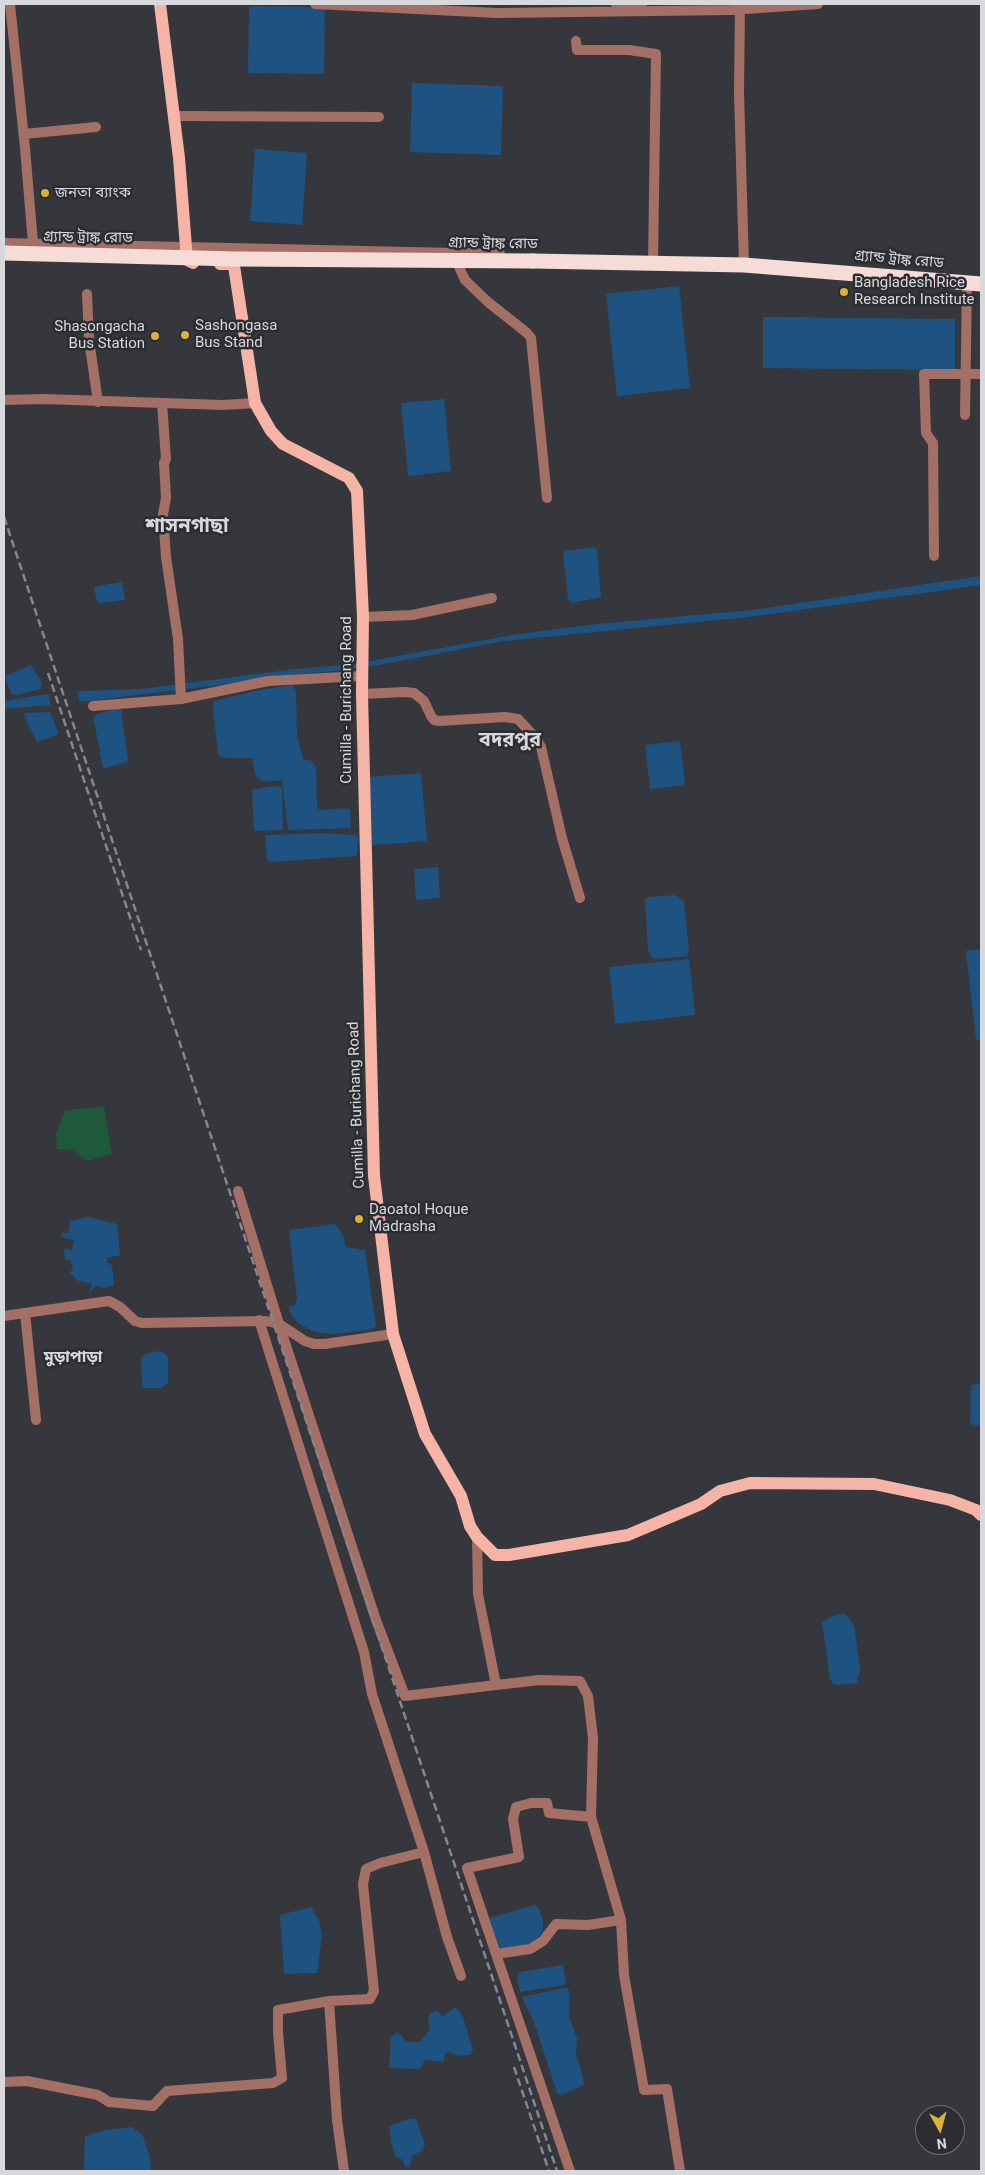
<!DOCTYPE html>
<meta charset="utf-8">
<style>
body{margin:0}
#map{position:relative;width:985px;height:2175px;overflow:hidden;background:#35373d;font-family:Roboto,sans-serif}
canvas{display:block}
.frame{position:absolute;inset:0;border:5px solid #d7d9dc;pointer-events:none}
.north{position:absolute;left:915px;top:2105px;width:50px;height:50px;box-sizing:border-box;background:#2b2d32;border:1px solid #707276;border-radius:50%;rotate:173deg;font-size:14px;font-weight:700;line-height:20px;text-align:center;color:#d7d9dc}
.north::after{content:'';display:block;margin:auto;width:18px;height:22px;background:#dcb233;clip-path:polygon(50% 0,100% 100%,50% 72%,0 100%)}
</style>
<div id="map">
<canvas width="985" height="2175"></canvas>
<div class="frame"></div>
<div class="north">N</div>
</div>
<script>
const c = document.querySelector('canvas').getContext('2d');
c.lineJoin = 'round';
function paint(path, color) { c.fillStyle = color; c.fill(path, 'evenodd'); }
const shape = rows => new Path2D(rows.map(r => 'M' + r).join(''));
function stroke(path, color, width, dash) { c.strokeStyle = color; c.lineWidth = width; c.lineCap = dash ? 'butt' : 'round'; c.setLineDash(dash || []); c.stroke(path); }
function drawText(font, color, halo, rows, align = 'center') {
  c.font = font + ' Roboto,"Noto Sans Bengali",sans-serif'; c.lineWidth = 5; c.setLineDash([]); c.textBaseline = 'middle'; c.strokeStyle = halo; c.fillStyle = color; for (const [text, x, y, turn = 0] of rows) {
    c.save(); c.translate(x, y); c.rotate((+turn || 0) * Math.PI / 180); c.textAlign = isNaN(turn) ? turn : align; if (halo) c.strokeText(text, 0, 0); c.fillText(text, 0, 0); c.restore();
  }
}
paint(shape([
 [104,1107,112,1154,87,1161,72,1150,57,1149,56,1134,65,1110]
]), '#1f593c');
paint(shape([
 [249,6,325,7,324,74,248,73],
 [412,83,503,86,501,155,410,152],
 [255,149,307,153,302,225,250,221],
 [679,286,690,388,617,396,606,294],
 [763,317,955,319,955,370,763,368],
 [444,399,451,471,408,476,401,403],
 [594,547,597,550,601,597,572,603,568,599,563,554,565,551],
 [981,576,981,585,932,592,748,617,504,641,374,666,338,671,274,676,227,684,80,702,77,691,141,689,295,669,354,664,512,635,597,624,752,610],
 [122,582,125,600,100,603,97,602,94,587],
 [31,665,42,683,41,689,16,695,11,694,5,676],
 [293,685,296,691,297,735,303,759,312,761,316,768,317,807,320,810,346,808,350,810,351,828,288,830,282,780,264,782,256,777,252,758,228,758,220,756,218,753,213,710,214,701,259,690],
 [48,694,51,705,4,709,4,701],
 [117,707,121,709,128,759,127,762,105,768,103,768,93,716],
 [50,712,59,734,37,742,23,713],
 [680,741,685,785,650,789,645,745],
 [421,773,427,841,372,845,367,777],
 [273,786,282,787,283,830,254,831,252,790],
 [323,833,355,835,358,838,357,856,286,861,271,862,267,860,265,836,267,835],
 [438,867,440,898,416,900,414,869],
 [675,895,684,901,689,952,687,956,655,959,651,957,648,950,645,900,649,897],
 [981,949,981,1039,976,1040,966,951],
 [689,959,695,1015,615,1024,609,967],
 [88,1217,117,1224,120,1255,107,1258,107,1262,112,1266,114,1285,104,1288,96,1286,88,1295,92,1284,78,1281,70,1273,73,1267,70,1260,65,1259,64,1248,72,1251,74,1240,61,1237,63,1232,68,1234,70,1221],
 [335,1224,343,1235,346,1247,365,1250,376,1326,372,1329,336,1334,321,1333,310,1330,297,1322,289,1311,289,1306,295,1305,297,1299,289,1230],
 [157,1351,163,1352,168,1357,168,1383,161,1388,144,1388,142,1385,141,1357,145,1354],
 [976,1384,981,1384,981,1424,974,1426,970,1423,971,1386],
 [838,1614,846,1614,854,1626,860,1668,860,1673,857,1677,858,1683,838,1685,833,1684,830,1679,822,1622],
 [535,1905,539,1908,543,1922,543,1931,538,1938,526,1945,501,1948,499,1946,489,1918],
 [311,1907,319,1920,322,1935,317,1973,284,1974,280,1915],
 [563,1965,566,1981,564,1985,520,1992,517,1978,520,1972],
 [562,1988,567,1988,569,1991,569,2017,577,2038,576,2056,580,2065,584,2085,561,2095,557,2093,534,2022,522,1997],
 [456,2007,463,2017,473,2050,470,2055,459,2056,450,2052,445,2054,443,2062,426,2060,424,2061,421,2068,419,2069,389,2068,391,2037,396,2033,400,2034,406,2042,420,2042,430,2029,428,2017,430,2013,438,2011,442,2016],
 [416,2118,425,2145,422,2151,413,2155,409,2167,405,2166,403,2160,396,2157,391,2143,389,2126,408,2119],
 [132,2127,143,2136,149,2155,151,2171,84,2171,85,2136,106,2130]
]), '#1e5280');
stroke(shape([
 [10,4,25,148,33,243],
 [315,4,497,13,731,10,818,4],
 [616,4,642,4],
 [740,4,739,93,744,265],
 [576,41,577,50,629,50,656,54,653,263],
 [174,116,379,117],
 [24,134,96,127],
 [4,243,500,254],
 [459,267,465,280,488,302,527,333,531,338,547,498],
 [87,294,89,340,98,402],
 [4,400,43,399,223,405,255,403],
 [162,403,166,459,164,463,166,498,163,514,166,557,178,639,181,699],
 [965,415,967,283],
 [934,556,933,443,926,433,924,374,981,374],
 [363,617,412,615,492,598],
 [362,694,405,692,414,693,424,701,431,716,434,720,439,721,505,717,518,719,534,736,541,747,562,838,580,898],
 [93,706,181,699,268,681,362,676],
 [238,1191,279,1324,376,1620,405,1696,496,1685],
 [4,1316,25,1313],
 [36,1420,25,1313,109,1301,120,1307,135,1321,142,1323,266,1321,279,1324,305,1341,314,1344,325,1344,393,1334],
 [477,1537,478,1594,496,1685,540,1680,580,1681,588,1696,593,1738,591,1817,621,1920,624,1975,644,2090,667,2089,680,2171],
 [424,1852,447,1937,461,1976],
 [496,1954,467,1868,519,1857,513,1819,516,1807,531,1803,547,1803,549,1813,591,1817],
 [329,2001,337,2120,344,2171],
 [4,2082,27,2081,98,2095,109,2102,153,2106,167,2091,273,2083,282,2078,278,2032,278,2010,329,2001,370,1999,374,1991,363,1884,366,1869,380,1863,424,1852,372,1694,364,1652,259,1320],
 [570,2171,496,1954,530,1949,543,1941,556,1924,588,1925,621,1920]
]), '#a47065', 10);
stroke(shape([
 [160,4,179,158,187,260,193,263],
 [220,264,232,264,234,266,255,403,271,431,283,444,349,478,357,491,363,617,362,694,374,1176,393,1334,425,1434,461,1496,470,1526,477,1537,495,1555,509,1555,628,1535,701,1504,720,1491,750,1483,874,1484,950,1500,976,1510,981,1515]
]), '#f5b4a6', 12);
stroke(shape([
 [533,261,744,265,981,284]
]), '#f6dcd6', 15);
stroke(shape([
 [4,517,557,2171],
 [48,673,141,950],
 [514,2067,549,2171]
]), '#85878c', 2.5, [8, 4]);
stroke(shape([
 [4,253,235,259,533,261]
]), '#f6dcd6', 15);
for (const [x, y, r, color] of [
 [45,193,5,"#dcb233"],
 [844,292,5,"#dcb233"],
 [185,335,5,"#dcb233"],
 [155,336,5,"#dcb233"],
 [359,1219,5,"#dcb233"]
]) { const dot = new Path2D(); dot.arc(x, y, r, 0, 2 * Math.PI); c.fillStyle = color; c.fill(dot); stroke(dot, '#2b2d32', 2); }
drawText('15px', '#d7d9dc', '#2b2d32', [
 ["জনতা ব্যাংক",55,193],
 ["Bangladesh Rice",854,283],
 ["Research Institute",854,300],
 ["Sashongasa",195,326],
 ["Bus Stand",195,343],
 ["Shasongacha",145,327,"right"],
 ["Bus Station",145,344,"right"],
 ["Daoatol Hoque",369,1210],
 ["Madrasha",369,1227]
], 'left');
drawText('15px', '#d7d9dc', '#2b2d32', [
 ["গ্র্যান্ড ট্রাঙ্ক রোড",88,238,1],
 ["গ্র্যান্ড ট্রাঙ্ক রোড",493,244,1],
 ["গ্র্যান্ড ট্রাঙ্ক রোড",899,260,5],
 ["Cumilla - Burichang Road",347,700,-90],
 ["Cumilla - Burichang Road",357,1105,-92]
]);
drawText('bold 16px', '#d7d9dc', '#2b2d32', [
 ["মুড়াপাড়া",73,1358]
]);
drawText('bold 20px', '#d7d9dc', '#2b2d32', [
 ["শাসনগাছা",187,527],
 ["বদরপুর",510,741]
]);
</script>
